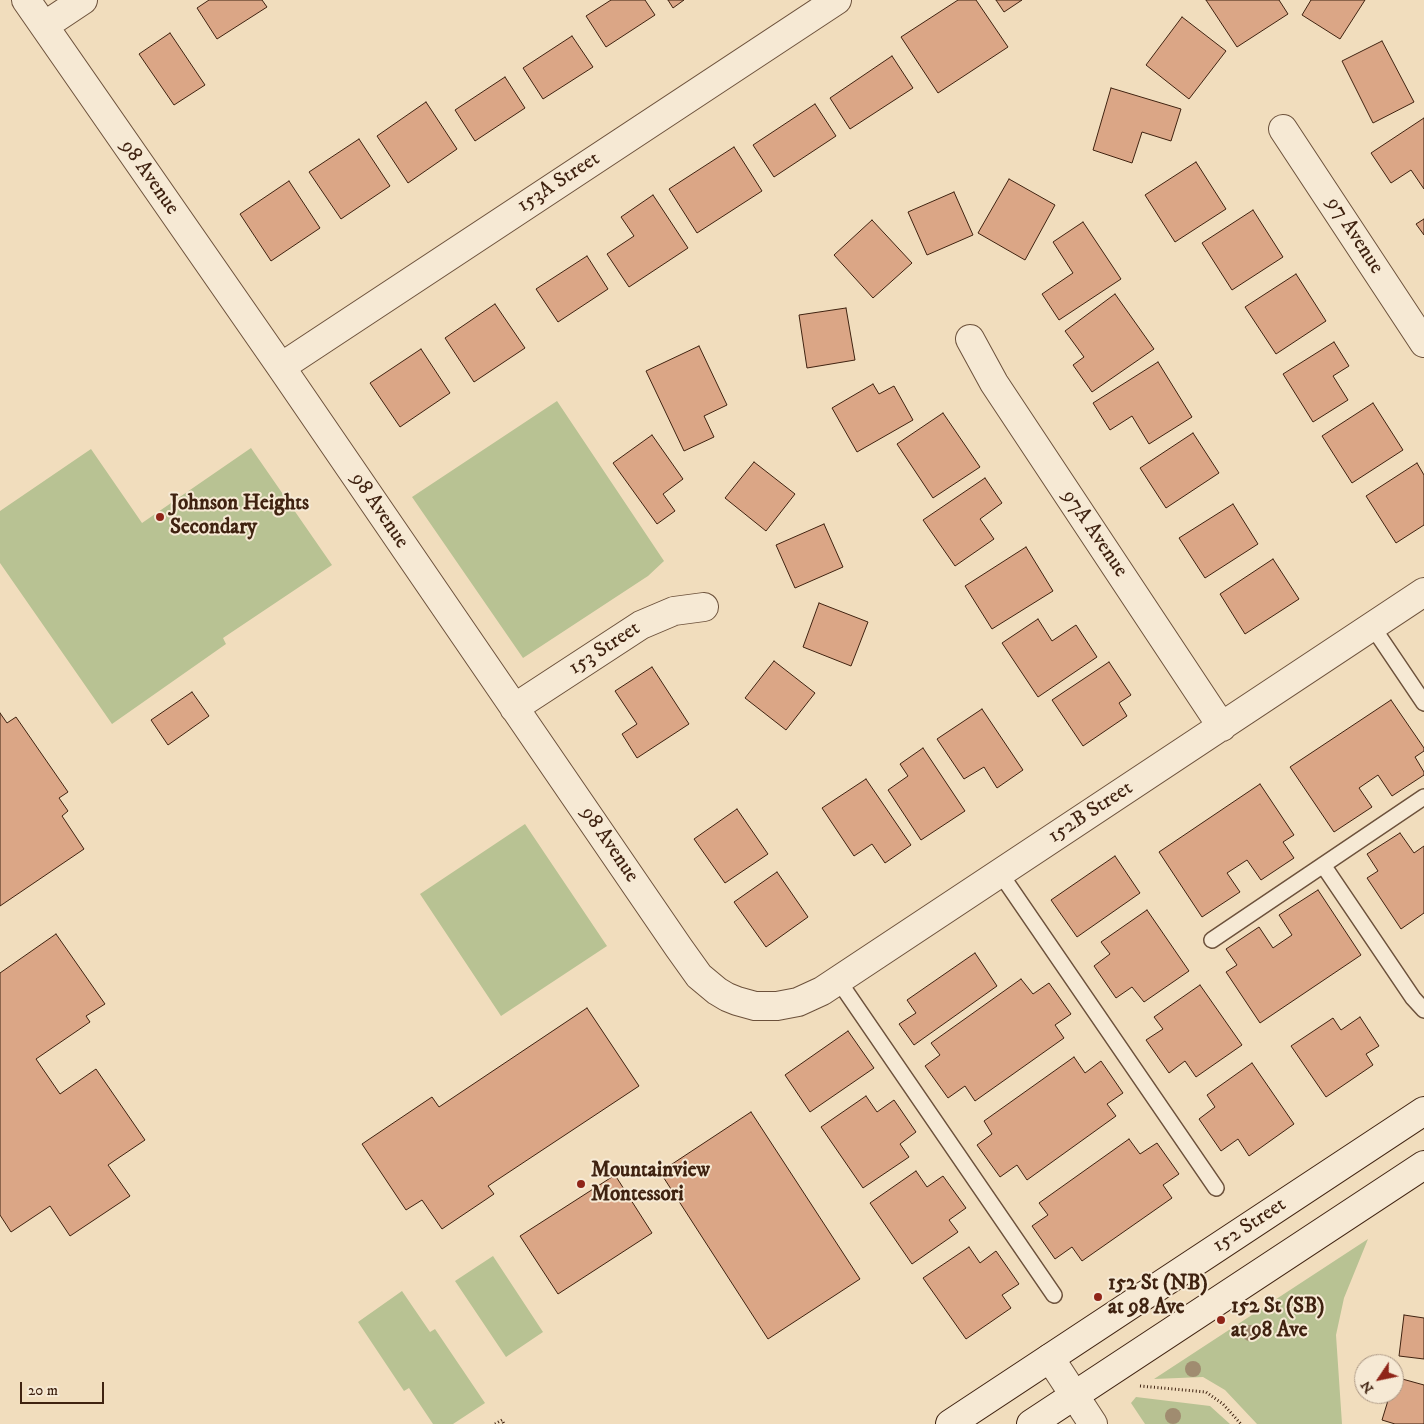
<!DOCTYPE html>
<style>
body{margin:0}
#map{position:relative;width:1424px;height:1424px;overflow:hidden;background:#f1ddbd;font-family:"IM FELL DW Pica",serif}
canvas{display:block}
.north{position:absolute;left:1354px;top:1354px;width:50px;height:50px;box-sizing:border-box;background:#f6e9d4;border:1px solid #ad9986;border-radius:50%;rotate:236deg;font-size:14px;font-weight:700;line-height:20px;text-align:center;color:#3f2210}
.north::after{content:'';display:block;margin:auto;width:18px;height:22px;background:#8f2418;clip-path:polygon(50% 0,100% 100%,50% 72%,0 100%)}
.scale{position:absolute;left:20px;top:1382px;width:84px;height:22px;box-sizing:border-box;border:2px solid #3f2210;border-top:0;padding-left:6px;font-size:15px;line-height:18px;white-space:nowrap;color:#3f2210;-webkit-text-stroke:4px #f6e9d4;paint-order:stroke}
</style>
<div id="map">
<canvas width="1424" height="1424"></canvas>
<div class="north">N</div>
<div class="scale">20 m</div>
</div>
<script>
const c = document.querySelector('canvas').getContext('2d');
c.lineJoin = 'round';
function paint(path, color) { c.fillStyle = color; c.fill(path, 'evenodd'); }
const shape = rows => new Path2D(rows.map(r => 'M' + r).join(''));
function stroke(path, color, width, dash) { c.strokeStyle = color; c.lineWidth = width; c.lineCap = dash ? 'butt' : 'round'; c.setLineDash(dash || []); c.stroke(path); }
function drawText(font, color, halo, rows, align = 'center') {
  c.font = font + ' "IM FELL DW Pica",serif'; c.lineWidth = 4; c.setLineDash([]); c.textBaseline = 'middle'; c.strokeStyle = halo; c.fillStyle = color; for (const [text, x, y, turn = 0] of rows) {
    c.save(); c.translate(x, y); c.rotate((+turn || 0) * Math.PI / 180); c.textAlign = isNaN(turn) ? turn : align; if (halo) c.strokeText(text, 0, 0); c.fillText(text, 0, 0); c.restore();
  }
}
paint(shape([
 [557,401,664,561,648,576,523,658,412,497],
 [251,448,332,565,223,638,226,644,112,724,0,563,0,511,91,449,142,523],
 [525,824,607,946,501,1016,420,894],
 [1368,1239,1344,1298,1336,1335,1342,1424,1257,1424,1225,1390,1203,1377,1154,1379],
 [493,1256,543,1332,506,1357,455,1281],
 [402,1291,430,1332,435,1329,485,1403,453,1424,433,1424,409,1388,404,1391,358,1322],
 [1136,1397,1210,1406,1230,1424,1145,1424,1131,1403]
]), '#b8c293');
const building = shape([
 [209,0,262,0,267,7,217,39,197,8,209,0],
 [611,0,645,0,655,15,606,47,586,16,611,0],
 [668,0,684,0,673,8,668,0],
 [958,0,976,0,1008,47,938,93,901,37,958,0],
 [996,0,1022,0,1004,12,996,0],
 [1206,0,1279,0,1288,14,1237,47,1206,0],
 [1311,0,1365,0,1340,39,1302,15,1311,0],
 [1182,17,1226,51,1189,99,1146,65,1182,17],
 [170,33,205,85,174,105,139,54,170,33],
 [572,36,593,67,543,99,523,68,572,36],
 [1382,41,1414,102,1373,123,1342,61,1382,41],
 [892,56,913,88,850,129,830,98,892,56],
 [505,77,525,108,475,141,455,110,505,77],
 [1111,88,1181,109,1171,141,1142,132,1132,163,1093,150,1111,88],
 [426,102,457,149,408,183,377,136,426,102],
 [815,104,836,136,774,177,753,145,815,104],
 [1424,118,1424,189,1411,170,1391,183,1371,153,1424,118],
 [359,139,390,186,341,219,309,172,359,139],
 [734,147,762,191,697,233,669,189,734,147],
 [1196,162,1226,209,1175,242,1145,195,1196,162],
 [1009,179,1055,205,1025,260,978,233,1009,179],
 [289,181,320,228,271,261,240,214,289,181],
 [954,192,973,235,927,255,908,212,954,192],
 [653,195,688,248,629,287,607,254,634,236,621,217,653,195],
 [1253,210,1283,257,1232,290,1202,243,1253,210],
 [1424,219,1424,235,1416,224,1424,219],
 [872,220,912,263,873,298,834,255,872,220],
 [1083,222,1121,279,1059,320,1042,294,1073,273,1053,242,1083,222],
 [587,256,608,289,558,322,536,289,587,256],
 [1296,274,1326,321,1276,354,1245,307,1296,274],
 [1115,294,1154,349,1092,392,1073,365,1084,357,1065,331,1115,294],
 [495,304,525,348,474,382,445,338,495,304],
 [846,308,855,360,807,368,799,315,846,308],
 [1334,342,1349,366,1333,376,1348,400,1313,422,1283,374,1334,342],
 [699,346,727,405,704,416,714,437,684,451,646,371,699,346],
 [421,349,450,393,400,427,370,383,421,349],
 [1158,362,1192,417,1149,444,1132,416,1110,430,1093,403,1158,362],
 [873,384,879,394,894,386,913,420,857,452,832,408,873,384],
 [1373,403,1403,450,1352,483,1322,436,1373,403],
 [943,413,980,467,933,498,897,444,943,413],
 [1193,433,1219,473,1166,508,1140,468,1193,433],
 [652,435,683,479,663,494,675,511,657,524,613,463,652,435],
 [754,462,795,494,766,531,725,498,754,462],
 [1417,463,1424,475,1424,525,1396,543,1366,496,1417,463],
 [985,478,1002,503,980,519,994,539,955,566,923,520,985,478],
 [1233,504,1258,544,1205,578,1179,538,1233,504],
 [824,524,843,567,795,588,776,545,824,524],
 [1026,547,1053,591,992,629,965,586,1026,547],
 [1273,559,1299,599,1245,634,1220,594,1273,559],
 [819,603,868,622,851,666,803,647,819,603],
 [1038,619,1052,641,1076,625,1097,657,1038,697,1002,643,1038,619],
 [774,661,815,693,786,730,745,698,774,661],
 [1109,662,1131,695,1119,703,1127,716,1083,746,1052,700,1109,662],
 [652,667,689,724,637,758,622,734,637,724,615,691,652,667],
 [192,692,209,716,168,745,151,720,192,692],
 [1391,700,1424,748,1424,751,1415,757,1424,772,1424,775,1392,796,1378,775,1359,788,1372,807,1334,832,1290,767,1391,700],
 [982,709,1023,770,997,788,984,767,964,779,937,739,982,709],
 [0,713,7,723,16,717,68,792,59,798,68,811,62,816,84,849,0,906,0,713],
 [923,748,965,811,921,840,888,790,908,776,900,764,923,748],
 [866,779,911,845,885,863,872,844,854,856,822,808,866,779],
 [1260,784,1294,835,1283,842,1294,858,1261,880,1247,860,1227,873,1240,892,1202,917,1159,852,1260,784],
 [737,809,768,854,725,883,694,839,737,809],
 [1400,833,1414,853,1424,846,1424,913,1401,929,1367,878,1378,871,1367,854,1400,833],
 [1115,856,1140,893,1077,937,1051,900,1115,856],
 [777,872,808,917,766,947,734,902,777,872],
 [1318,890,1361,955,1260,1023,1226,972,1237,965,1226,949,1259,927,1273,948,1292,935,1279,915,1318,890],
 [1147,910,1189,971,1144,1002,1132,987,1116,998,1094,966,1110,954,1101,942,1147,910],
 [56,934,105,1004,86,1016,90,1022,36,1059,60,1094,96,1069,145,1140,108,1165,130,1196,70,1236,50,1206,11,1232,0,1215,0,973,56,934],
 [975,953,997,986,914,1045,899,1024,916,1013,907,1000,975,953],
 [1021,979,1033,994,1049,983,1071,1014,1055,1025,1064,1038,975,1101,965,1086,948,1098,925,1066,940,1055,931,1043,1021,979],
 [1200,985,1242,1045,1196,1077,1185,1061,1169,1073,1146,1040,1163,1029,1154,1017,1200,985],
 [587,1008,639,1086,488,1186,494,1194,442,1229,422,1200,406,1210,362,1144,432,1097,439,1107,587,1008],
 [1360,1017,1379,1046,1366,1054,1373,1065,1326,1097,1291,1046,1333,1018,1341,1030,1360,1017],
 [848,1031,874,1068,810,1112,785,1075,848,1031],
 [1074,1057,1085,1073,1101,1061,1123,1093,1107,1104,1116,1116,1027,1180,1017,1165,1000,1177,977,1145,992,1134,984,1121,1074,1057],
 [1252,1063,1294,1124,1249,1156,1238,1139,1221,1151,1199,1119,1215,1107,1207,1095,1252,1063],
 [866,1096,877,1112,894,1100,916,1132,900,1144,909,1157,863,1188,821,1127,866,1096],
 [751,1112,860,1279,768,1339,660,1172,751,1112],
 [1129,1139,1140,1154,1157,1143,1179,1174,1163,1185,1172,1198,1082,1261,1072,1247,1055,1259,1032,1226,1048,1215,1039,1203,1129,1139],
 [916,1171,927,1187,943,1176,966,1208,949,1220,958,1232,912,1264,870,1203,916,1171],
 [615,1175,652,1233,558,1294,520,1236,615,1175],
 [969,1247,980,1263,996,1251,1019,1284,1002,1295,1011,1308,966,1339,923,1278,969,1247],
 [1404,1315,1424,1318,1424,1359,1399,1356,1404,1315],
 [1395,1377,1424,1385,1424,1424,1395,1424,1382,1420,1390,1394,1394,1394,1395,1377]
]);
paint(building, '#dba686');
stroke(building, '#3f2210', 1);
const service = shape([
 [1372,626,1424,703],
 [1323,865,1413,998,1424,1010],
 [1000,873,1216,1188],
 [1212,940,1424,797],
 [838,980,1054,1295]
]);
const minor = shape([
 [26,0,281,367,679,948,699,976,717,991,727,997,737,1001,755,1006,777,1006,798,1002,822,991,1424,592],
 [44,26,83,0],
 [1283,129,1424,343],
 [970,339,994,383,1222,727],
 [281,367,837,0],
 [514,708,641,625,674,611,704,607]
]);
const tertiary = shape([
 [1050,1358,1093,1424]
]);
const secondary = shape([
 [950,1424,1424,1111],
 [1031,1424,1424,1165]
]);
stroke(service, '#6c513b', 18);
stroke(minor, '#6c513b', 30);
stroke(tertiary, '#6c513b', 30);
stroke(secondary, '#3f2210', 30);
stroke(shape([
 [1140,1386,1206,1392,1223,1404,1241,1424],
 [495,1424,502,1420,504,1424]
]), '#3f2210', 3, [1, 2.5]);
stroke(service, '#f6e9d4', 15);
stroke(minor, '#f6e9d4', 28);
stroke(tertiary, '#f6e9d4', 28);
stroke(secondary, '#f6e9d4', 28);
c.fillStyle = '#a08c70';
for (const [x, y] of [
 [1250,1333],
 [1193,1369],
 [1173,1416]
]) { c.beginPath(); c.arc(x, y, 8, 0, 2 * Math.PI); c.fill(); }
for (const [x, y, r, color] of [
 [160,517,5,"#8f2418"],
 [581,1184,5,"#8f2418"],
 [1098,1297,5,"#8f2418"],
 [1221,1320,5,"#8f2418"]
]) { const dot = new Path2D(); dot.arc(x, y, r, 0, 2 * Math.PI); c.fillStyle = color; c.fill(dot); stroke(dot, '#f6e9d4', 2); }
drawText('21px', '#3f2210', '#f6e9d4', [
 ["98 Avenue",149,178,55],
 ["153A Street",559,183,-33],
 ["97 Avenue",1354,236,57],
 ["98 Avenue",379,511,56],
 ["97A Avenue",1094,534,56],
 ["153 Street",605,649,-33],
 ["152B Street",1091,813,-33],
 ["98 Avenue",609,845,56],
 ["152 Street",1250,1226,-33]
]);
drawText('bold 21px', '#3f2210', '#f6e9d4', [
 ["Johnson Heights",170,505],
 ["Secondary",170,529],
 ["Mountainview",591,1172],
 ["Montessori",591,1196],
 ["152 St (NB)",1108,1285],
 ["at 98 Ave",1108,1309],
 ["152 St (SB)",1231,1308],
 ["at 98 Ave",1231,1332]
], 'left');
</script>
